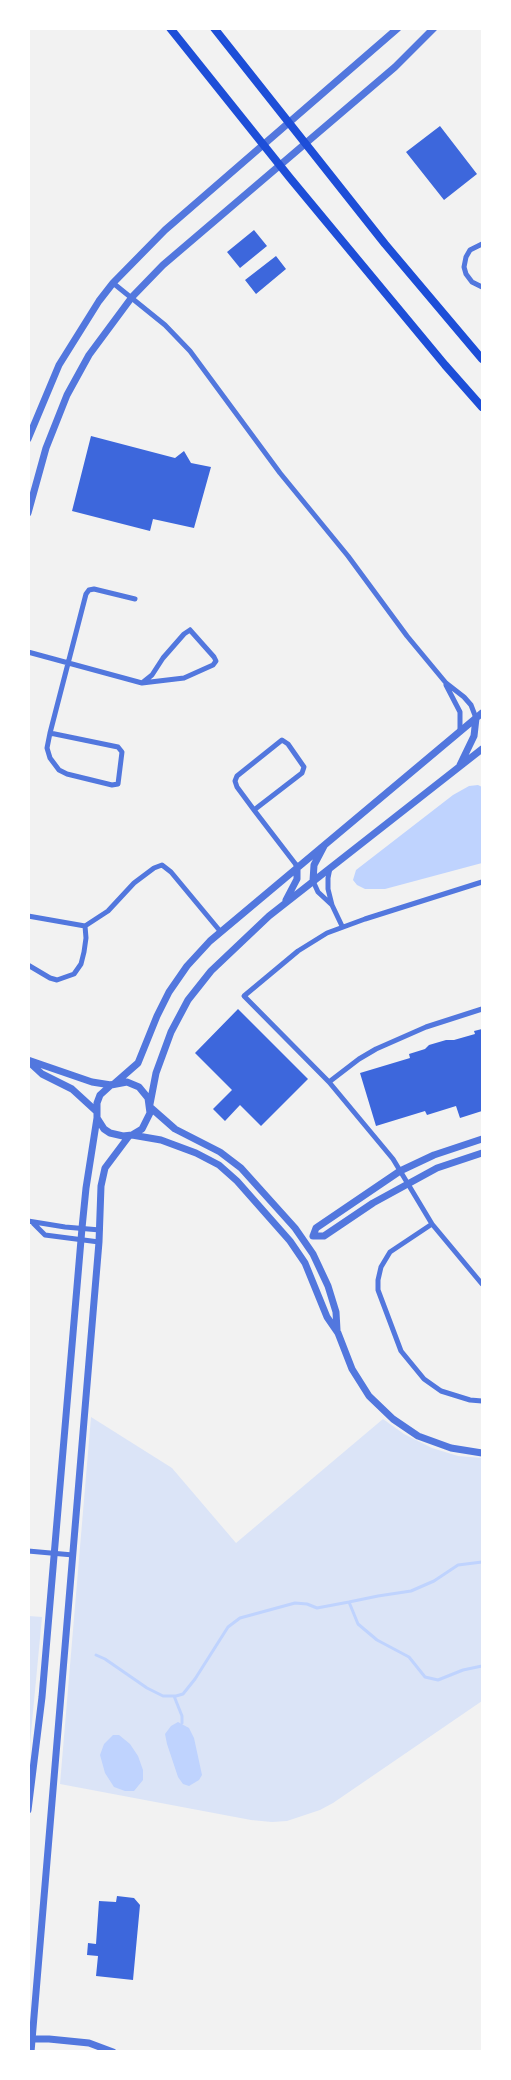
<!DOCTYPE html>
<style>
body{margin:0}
#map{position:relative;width:511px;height:2080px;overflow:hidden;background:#f2f2f2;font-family:"Crimson Pro",serif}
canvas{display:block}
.frame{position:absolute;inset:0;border:30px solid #fff;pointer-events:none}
</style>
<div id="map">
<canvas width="511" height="2080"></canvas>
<div class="frame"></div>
</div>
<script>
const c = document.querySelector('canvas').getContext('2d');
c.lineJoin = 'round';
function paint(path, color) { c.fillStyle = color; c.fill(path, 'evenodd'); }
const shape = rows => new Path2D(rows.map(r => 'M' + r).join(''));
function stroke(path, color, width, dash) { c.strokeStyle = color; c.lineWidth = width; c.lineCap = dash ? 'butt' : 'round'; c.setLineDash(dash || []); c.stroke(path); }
paint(shape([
 [91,1417,172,1468,236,1543,383,1419,404,1434,432,1448,458,1456,482,1458,482,1701,333,1803,320,1810,287,1821,272,1822,251,1820,60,1784],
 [29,1616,42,1617,29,1754,28,1616]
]), '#dbe4f7');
paint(shape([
 [478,785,482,787,482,863,385,889,365,889,357,885,353,880,356,870,453,795,469,786],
 [178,1722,189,1728,194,1738,202,1775,199,1780,189,1786,183,1784,178,1777,167,1744,165,1734,171,1726],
 [113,1735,119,1735,130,1744,138,1756,143,1770,143,1780,134,1791,125,1791,114,1787,105,1773,100,1755,104,1744]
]), '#bfd3fe');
stroke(shape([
 [349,1602,378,1596,411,1591,434,1581,458,1565,482,1562],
 [96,1655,105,1659,147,1688,163,1696,176,1696,183,1694,195,1679,228,1627,240,1618,295,1603,307,1604,317,1608,349,1602,358,1624,377,1640,409,1657,425,1677,438,1680,463,1670,482,1666],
 [174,1696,182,1716,182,1723]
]), '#bfd3fe', 3);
paint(shape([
 [440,126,477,174,444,200,406,152],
 [254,230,267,246,240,268,227,252],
 [276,256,286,269,256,294,245,280],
 [91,436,175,458,184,451,191,463,211,467,194,528,153,519,150,531,72,511],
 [238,1009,308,1079,261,1126,240,1105,225,1121,213,1109,232,1090,195,1053],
 [482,1029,482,1111,460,1118,456,1106,427,1115,425,1111,376,1126,360,1073,410,1058,409,1054,425,1049,429,1045,446,1040,454,1040,475,1034,474,1031],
 [117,1896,134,1898,140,1905,133,1980,96,1976,98,1956,87,1955,88,1943,96,1944,99,1901,116,1902]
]), '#3d67dc');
stroke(shape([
 [482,244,470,250,466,257,464,267,466,274,472,282,482,287],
 [113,283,165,325,190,351,280,473,348,556,407,636,446,683,464,697,471,705,476,718],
 [190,630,214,657,216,661,213,665,184,678,142,683,152,675,163,658,184,634,190,630],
 [28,652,142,683],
 [446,685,460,712,460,731],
 [50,733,118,747,122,752,118,784,112,785,67,774,59,770,50,758,47,748,50,733,86,594,89,590,94,589,135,599],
 [254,810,302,773,304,767,288,744,282,740,237,776,235,781,237,787,254,810,297,866],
 [330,868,328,878,328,889,332,905,342,926],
 [313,881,318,892,332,905],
 [28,916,85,926,108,911,134,883,154,868,162,865,171,872,220,931],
 [28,965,50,978,57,980,74,974,81,964,84,952,86,938,85,926],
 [482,1009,426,1027,376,1049,359,1059,329,1082,393,1159,432,1224,390,1252,381,1267,378,1280,378,1290,401,1351,424,1379,441,1391,470,1400,482,1401],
 [329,1082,244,996,298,951,327,933,365,919,482,882],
 [28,1221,65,1227,100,1230],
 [33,1223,45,1235,99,1242],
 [432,1224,482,1284],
 [28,1551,73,1555]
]), '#5277de', 5);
stroke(shape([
 [28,439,59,365,99,301,113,283,165,230,398,28],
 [28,513,46,448,67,395,89,355,132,297,163,265,395,67,434,28],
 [460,765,474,736,476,718],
 [313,881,314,865,324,846],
 [286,900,297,879,297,866],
 [28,1060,92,1082,111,1085,127,1082,139,1087,148,1098,150,1113,142,1129,132,1135,123,1136,110,1133,104,1129,97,1118,97,1103,100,1095,111,1085],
 [28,1061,42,1074,72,1089,96,1111],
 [114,1084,138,1063,157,1016,169,992,187,966,210,941,482,713],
 [150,1104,156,1073,171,1032,188,1000,211,971,269,916,482,749],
 [150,1107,175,1129,220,1152,241,1168,295,1228,313,1254,328,1286,336,1312,337,1330],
 [132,1135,161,1140,196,1153,219,1165,237,1181,290,1241,305,1263,327,1317,338,1333,352,1369,369,1396,393,1419,418,1436,451,1448,482,1453],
 [313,1236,316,1228,400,1171,434,1155,482,1139],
 [313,1236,324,1236,373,1203,437,1168,482,1153],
 [28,1810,42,1697,82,1228,86,1188,97,1118],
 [30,2039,49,2039,89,2043,113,2052],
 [31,2052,99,1242,101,1186,105,1168,129,1136]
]), '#5277de', 7);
stroke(shape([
 [170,28,290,178,445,365,482,407],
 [214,28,385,244,482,359]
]), '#1d4ed8', 8);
</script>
